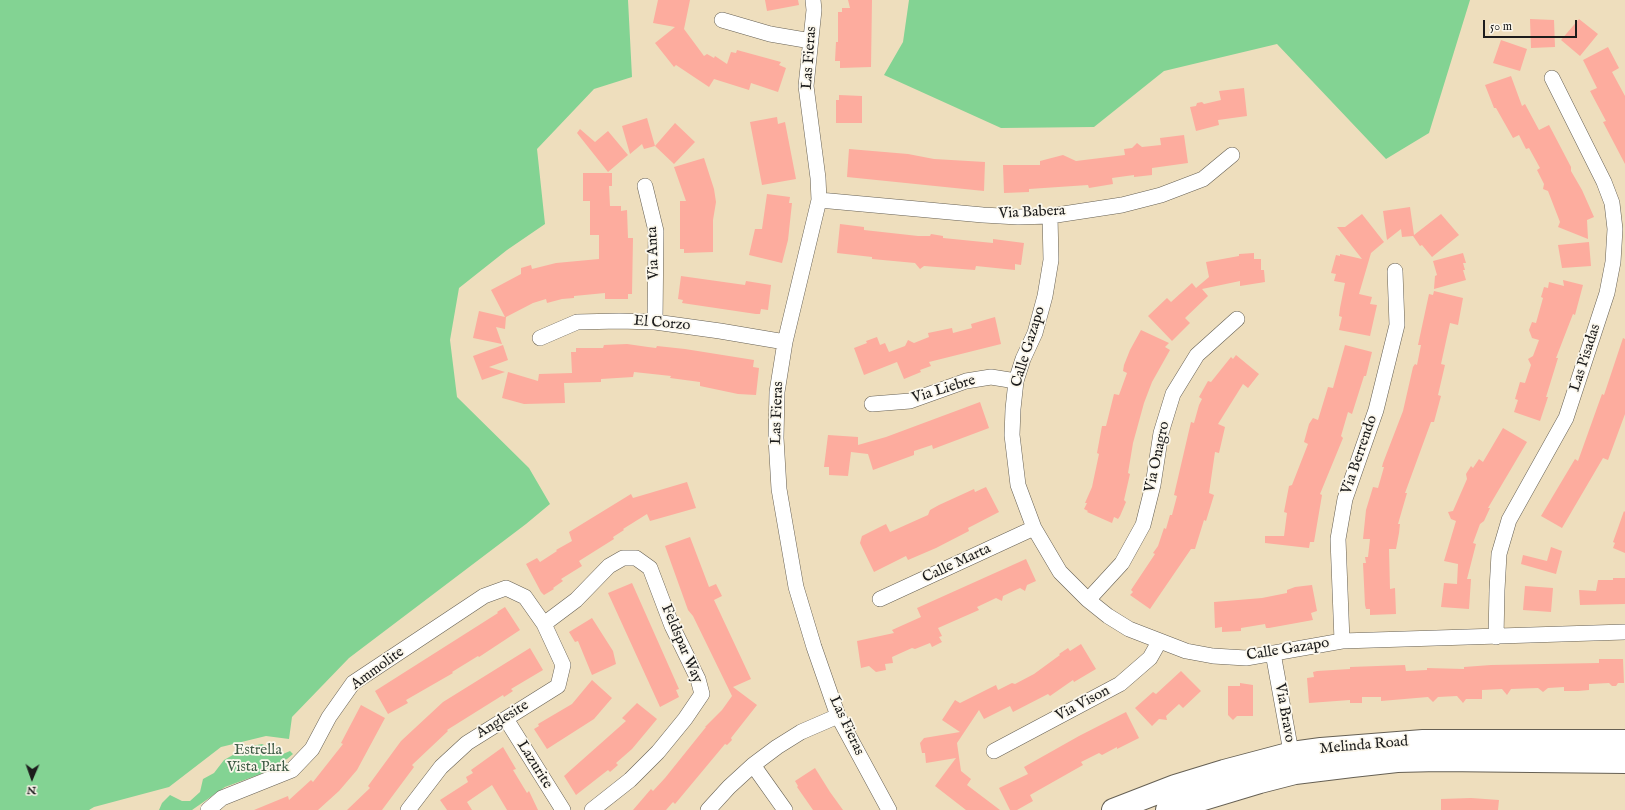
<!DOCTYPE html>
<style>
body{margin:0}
#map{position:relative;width:1625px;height:810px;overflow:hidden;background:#eedebd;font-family:"IM FELL English",serif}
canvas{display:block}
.north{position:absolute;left:12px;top:758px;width:40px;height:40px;-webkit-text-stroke:3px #fbf7ec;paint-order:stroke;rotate:182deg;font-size:11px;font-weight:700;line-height:16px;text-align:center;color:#1c1c1c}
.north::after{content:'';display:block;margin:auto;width:14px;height:18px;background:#1c1c1c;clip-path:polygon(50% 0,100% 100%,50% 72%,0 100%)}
.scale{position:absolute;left:1483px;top:20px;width:94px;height:18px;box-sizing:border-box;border:2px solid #1c1c1c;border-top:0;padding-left:5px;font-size:12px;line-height:14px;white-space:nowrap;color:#1c1c1c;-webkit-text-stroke:3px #fbf7ec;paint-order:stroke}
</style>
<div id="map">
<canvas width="1625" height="810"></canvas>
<div class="north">N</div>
<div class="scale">50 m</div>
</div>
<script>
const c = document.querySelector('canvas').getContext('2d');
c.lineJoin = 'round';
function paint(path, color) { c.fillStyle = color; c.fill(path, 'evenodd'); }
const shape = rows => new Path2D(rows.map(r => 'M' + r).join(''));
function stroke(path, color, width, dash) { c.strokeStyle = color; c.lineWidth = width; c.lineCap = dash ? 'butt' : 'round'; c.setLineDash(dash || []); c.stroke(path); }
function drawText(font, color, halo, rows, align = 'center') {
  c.font = font + ' "IM FELL English",serif'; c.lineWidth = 3.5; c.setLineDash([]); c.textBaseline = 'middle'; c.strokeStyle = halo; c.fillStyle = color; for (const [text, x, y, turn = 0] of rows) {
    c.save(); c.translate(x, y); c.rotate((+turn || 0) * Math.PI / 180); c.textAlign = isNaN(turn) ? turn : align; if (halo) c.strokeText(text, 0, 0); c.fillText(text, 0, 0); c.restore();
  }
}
paint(shape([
 [0,0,628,0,632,77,594,89,537,149,545,224,507,250,459,288,450,340,457,397,529,468,550,504,526,524,349,658,292,717,289,739,266,736,221,747,169,787,94,807,89,810,0,810],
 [909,0,1470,0,1429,133,1386,159,1277,44,1164,71,1094,127,1001,128,884,75,903,42],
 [262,744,283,754,290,751,293,754,287,759,280,762,277,768,225,787,192,810,159,810,162,803,170,795,182,801,190,801,200,792,203,779,214,773,224,760,247,747]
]), '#83d393');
paint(shape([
 [658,0,690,0,684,29,704,56,707,54,714,58,715,56,727,64,731,52,736,53,737,50,781,62,779,65,786,68,778,92,751,83,749,90,714,79,709,87,676,65,674,67,655,43,675,27,653,23],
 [765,0,798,0,799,5,767,11],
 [848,0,872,0,871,67,840,68,840,61,835,61,836,42,838,42,838,12,842,12,842,8,850,8],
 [1530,19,1554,20,1555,47,1531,48],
 [1579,19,1598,34,1580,56,1561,40],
 [1501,40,1527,49,1520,71,1493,63],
 [1608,47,1619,68,1612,72,1625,96,1625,164,1603,122,1606,121,1590,91,1597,88,1583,60],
 [1511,76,1522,106,1525,104,1539,130,1549,125,1571,167,1571,171,1582,190,1594,217,1587,220,1588,239,1558,227,1560,222,1548,191,1543,189,1544,184,1537,170,1540,168,1529,148,1526,149,1519,135,1513,138,1496,108,1494,108,1485,85],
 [1244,88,1247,116,1218,120,1219,125,1196,131,1190,107,1196,106,1197,103,1202,102,1204,104,1221,100,1219,91],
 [839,95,862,96,862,123,836,123,836,100,839,100],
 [777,117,778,124,785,122,796,179,762,185,750,122],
 [647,118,655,146,675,123,695,142,674,164,655,146,644,149,642,144,630,154,622,126],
 [580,129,595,142,608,131,628,155,608,172,577,133],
 [1184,135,1188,163,1152,168,1152,175,1134,177,1134,175,1112,178,1113,184,1089,188,1088,185,1029,189,1029,192,1004,193,1003,165,1040,165,1040,161,1063,155,1076,161,1125,155,1124,149,1132,148,1137,143,1142,147,1161,145,1160,138],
 [849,149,908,154,934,159,985,162,984,191,847,177],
 [704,158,714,189,716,202,713,220,713,252,684,253,684,249,680,249,680,201,686,201,674,167],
 [583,173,612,173,612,186,609,186,610,206,621,206,621,211,627,210,628,238,633,238,632,294,628,294,628,299,605,299,605,293,574,296,574,298,562,299,547,303,546,299,533,303,506,317,505,329,496,327,502,344,473,338,479,311,505,317,491,290,521,274,521,268,531,265,532,269,556,263,599,259,599,235,590,235,590,201,583,201],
 [767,194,790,197,789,203,792,203,788,240,782,263,749,255,755,229,762,229],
 [1410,207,1414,235,1441,214,1459,235,1432,257,1422,245,1420,246,1413,236,1402,237,1401,229,1387,240,1383,211],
 [1362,214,1384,242,1371,253,1359,294,1372,297,1370,304,1377,305,1370,336,1339,330,1342,317,1339,316,1340,308,1345,283,1334,281,1336,274,1331,273,1336,255,1340,256,1340,254,1362,259,1337,227,1345,227],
 [840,224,864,227,864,230,918,236,930,236,931,234,943,236,943,238,993,243,993,239,1024,243,1021,265,1015,264,1015,270,976,266,975,270,924,266,920,269,915,263,872,259,872,257,837,253],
 [1589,242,1591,266,1562,268,1558,245],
 [1254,253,1254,259,1261,259,1261,270,1264,270,1265,282,1240,286,1240,281,1202,289,1208,296,1185,318,1190,323,1172,341,1148,316,1167,298,1171,302,1192,283,1196,288,1209,277,1206,262,1239,256,1239,254],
 [1463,253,1466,263,1463,263,1465,270,1463,270,1466,280,1434,289,1435,276,1437,275,1433,261],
 [681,276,745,285,746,281,771,285,768,310,761,309,760,314,756,314,682,303,683,300,678,299],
 [1563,280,1583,285,1575,315,1573,314,1556,358,1558,358,1546,397,1548,397,1540,421,1514,412,1518,400,1515,399,1520,382,1525,383,1531,365,1528,359,1533,356,1539,340,1532,338,1529,330,1532,322,1536,323,1543,298,1541,297,1544,287,1548,288,1549,282,1564,286],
 [1434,291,1463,298,1458,325,1450,323,1441,364,1445,365,1438,395,1441,396,1434,422,1431,422,1405,493,1407,493,1398,524,1400,524,1399,533,1396,549,1389,549,1390,589,1395,588,1396,614,1370,615,1370,609,1366,609,1365,605,1363,563,1366,563,1365,557,1368,557,1370,539,1363,539,1366,510,1373,487,1378,488,1384,467,1382,467,1383,463,1403,411,1413,367,1415,364,1417,365,1421,345,1418,345,1429,294,1433,295],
 [995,317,1001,344,929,362,931,366,920,370,921,372,904,379,897,362,864,375,854,348,867,343,866,341,877,337,880,345,885,343,889,352,905,346,908,340,914,343,929,337,928,333,952,328,953,333,972,328,971,324],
 [1141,330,1169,343,1165,347,1170,350,1152,382,1144,403,1133,443,1128,473,1130,474,1124,500,1126,502,1120,516,1118,519,1114,517,1112,523,1087,512,1088,511,1084,509,1087,503,1085,503,1092,487,1099,454,1097,453,1102,426,1106,426,1114,394,1119,395,1127,373,1123,371,1124,365,1130,350],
 [1623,338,1625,339,1625,414,1608,460,1603,458,1562,528,1541,516,1575,459,1578,461,1602,394,1604,395],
 [627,344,648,347,656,348,657,346,685,349,754,360,753,367,759,368,756,395,738,394,700,386,700,382,670,378,671,376,634,372,633,377,601,379,601,382,564,383,565,403,524,404,502,398,508,372,538,381,539,374,572,373,571,352,576,352,576,348,603,348,604,345],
 [503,345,508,360,489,367,505,372,482,380,473,356],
 [1345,345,1372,352,1366,376,1364,376,1352,414,1348,412,1341,436,1343,438,1320,494,1322,495,1314,542,1310,542,1309,548,1265,543,1265,536,1284,536,1287,513,1284,512,1289,486,1292,485,1308,444,1304,442,1309,424,1313,418,1318,420,1328,387,1333,388],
 [1236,355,1259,374,1248,388,1243,384,1218,424,1225,427,1219,453,1215,452,1209,493,1214,495,1206,521,1204,520,1195,549,1191,549,1150,609,1130,595,1133,592,1131,590,1155,554,1153,553,1158,546,1164,528,1166,529,1170,515,1172,515,1177,496,1174,495,1191,422,1194,423,1199,405,1202,399,1199,397,1208,381,1211,382,1231,357,1233,359],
 [980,402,989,428,933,449,932,445,914,451,914,455,873,470,868,454,851,452,848,476,829,475,829,467,824,467,828,435,858,437,858,445,886,437],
 [1503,428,1527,442,1488,508,1490,508,1484,521,1480,524,1473,543,1476,544,1467,579,1471,579,1469,609,1441,607,1444,583,1457,584,1458,564,1444,561,1456,521,1451,519,1448,512,1453,511,1467,479,1466,474,1471,466,1473,468,1479,459,1483,462],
 [687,482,696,508,650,521,647,514,623,529,624,530,613,537,614,539,579,561,582,566,561,579,563,581,553,588,554,589,544,595,541,592,526,564,537,558,540,562,557,551,556,550,572,541,569,532,631,494,633,498],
 [986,487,999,512,968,528,969,531,936,548,908,560,906,556,874,572,860,543,862,536,886,524,890,532,928,515,930,510,939,505,974,489,975,492],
 [1624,511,1625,512,1625,553,1613,548,1615,543,1613,542],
 [690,537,709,587,716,584,722,596,714,600,751,679,733,687,757,705,731,738,732,740,727,745,725,744,675,804,673,802,666,810,633,810,651,789,653,791,665,778,706,727,705,727,722,710,732,696,693,616,688,610,665,546],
 [1551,547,1562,551,1556,574,1521,564,1523,555,1547,561],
 [1026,559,1036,581,1027,585,1025,591,1020,588,1003,596,1002,601,996,598,977,607,979,610,938,628,942,636,939,637,942,642,932,647,930,643,915,649,912,648,892,657,893,663,885,664,886,670,876,672,869,666,861,668,857,641,894,633,892,630,921,617,917,608],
 [1613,578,1625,578,1625,604,1580,605,1579,590,1596,591,1598,580,1613,580],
 [632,583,679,689,676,690,679,697,660,707,608,593],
 [1312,585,1317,611,1311,613,1313,620,1269,628,1266,628,1265,624,1241,628,1241,631,1222,632,1222,627,1215,628,1214,602,1262,598,1287,593,1287,590,1295,587],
 [1525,586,1553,588,1551,612,1523,610],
 [505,607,520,630,479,657,478,656,452,672,453,673,406,700,408,703,388,714,375,691,498,613,497,612],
 [592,618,613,651,616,664,592,675,578,641,575,642,569,632],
 [1081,644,1096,669,1074,682,1073,680,1050,696,1048,694,1013,712,1010,706,984,719,979,710,957,743,961,771,971,779,967,785,1000,810,966,810,935,786,956,758,926,763,925,753,922,753,920,743,924,738,960,732,942,720,955,700,960,703,996,685,998,690,1012,683,1015,684,1034,674,1060,655,1059,654,1068,648,1070,651],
 [530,648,543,670,511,689,513,691,504,697,503,695,447,730,448,731,412,765,414,767,382,810,347,810,370,788,368,786,401,741,443,702],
 [1599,659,1623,659,1624,683,1618,683,1616,686,1612,686,1609,683,1589,684,1589,690,1578,691,1564,691,1564,687,1548,688,1543,692,1538,688,1511,689,1507,695,1502,689,1482,690,1482,699,1466,699,1463,703,1457,696,1438,697,1433,702,1428,697,1381,701,1381,697,1362,697,1362,703,1350,703,1350,700,1309,703,1307,678,1314,677,1313,672,1317,671,1350,669,1350,667,1405,665,1406,671,1427,670,1427,668,1464,669,1464,667,1491,665,1599,663],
 [1181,671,1201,691,1183,708,1179,704,1166,716,1167,720,1159,719,1152,726,1135,708,1153,692,1156,694],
 [592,680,612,698,594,719,547,749,534,729,539,726,538,724,572,704],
 [1240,683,1253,685,1253,716,1237,716,1233,720,1228,715,1228,686,1240,686],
 [637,703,657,719,632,749,616,763,618,765,610,772,608,770,576,795,564,776,626,721,622,718],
 [361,705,385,718,357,770,339,791,318,810,254,810,288,796,289,800,311,780,313,782,343,744,341,743],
 [1126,712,1139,738,1117,749,1117,747,1102,755,1099,753,1081,762,1083,765,1030,795,1033,801,1017,810,1010,810,999,788,1028,774,1024,767,1079,736],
 [503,747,516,769,513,770,527,793,529,791,538,810,507,810,492,785,467,802,472,810,447,810,440,800,468,782,466,777,473,773,471,770],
 [815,768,830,792,843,810,813,810,797,787,798,786,795,781],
 [1471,798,1499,800,1498,810,1441,810,1441,799]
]), '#fdac9e');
const street = shape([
 [813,0,814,10,806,86,818,178,819,200,785,342,777,392,776,438,779,489,796,587,814,647,838,716,889,810],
 [722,20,770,34,811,41],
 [645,186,656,231,655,322],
 [819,200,983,215,1018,217,1050,216,1122,205,1161,195,1203,179,1232,155],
 [1050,216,1051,260,1045,296,1035,333,1023,359,1016,381,1013,409,1012,435,1018,485,1034,528,1060,572,1088,600,1108,616,1129,629,1186,651,1213,656,1246,658,1342,641,1625,632],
 [540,338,577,322,619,321,655,322,720,331,785,342],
 [872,404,910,401,966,381,991,377,1016,381],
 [880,599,1034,528],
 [1088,600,1122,563,1143,525,1153,485,1161,433,1173,394,1197,355,1237,319],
 [544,624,576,600,609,566,623,558,636,558,650,568,672,626,698,679,702,694,685,719,658,752,630,780,592,810],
 [1496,637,1497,590,1499,554,1509,520,1566,418,1607,293,1613,262,1615,229,1612,203,1604,182,1552,78],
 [1342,641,1338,539,1345,499,1376,410,1397,325,1395,271],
 [1273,653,1293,763],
 [506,719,563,810],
 [994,751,1120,684,1150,658,1159,642],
 [753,765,785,810],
 [208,810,222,798,292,770,312,749,329,717,353,683,484,596,506,588,525,597,544,624,563,665,558,686,467,743,441,767,408,810],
 [708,810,729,787,753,765,777,747,801,732,838,716]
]);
const secondary = shape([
 [1113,810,1175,786,1224,771,1292,753,1321,749,1423,741,1625,741],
 [1167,810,1260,782,1295,773,1352,766,1397,761,1439,760,1625,762]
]);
stroke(street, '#666054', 16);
stroke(secondary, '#666054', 24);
stroke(street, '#fff', 15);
stroke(secondary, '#fff', 22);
drawText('15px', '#1c1c1c', '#fbf7ec', [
 ["Las Fieras",810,58,-86],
 ["Via Babera",1032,213,-3],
 ["Via Anta",654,253,-92],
 ["El Corzo",662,324,5],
 ["Calle Gazapo",1029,347,-73],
 ["Las Pisadas",1586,358,-72],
 ["Via Liebre",944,390,-17],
 ["Las Fieras",778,413,-88],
 ["Via Berrendo",1360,455,-71],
 ["Via Onagro",1158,457,-78],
 ["Calle Marta",957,564,-25],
 ["Feldspar Way",681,644,67],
 ["Calle Gazapo",1288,650,-9],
 ["Ammolite",378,669,-36],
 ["Via Vison",1083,704,-28],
 ["Via Bravo",1284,713,80],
 ["Anglesite",503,720,-32],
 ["Las Fieras",846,726,65],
 ["Melinda Road",1364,746,-5],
 ["Lazurite",534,765,58]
]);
drawText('15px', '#405c46', '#fbf7ec', [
 ["Estrella",258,751],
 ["Vista Park",258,768]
]);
</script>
